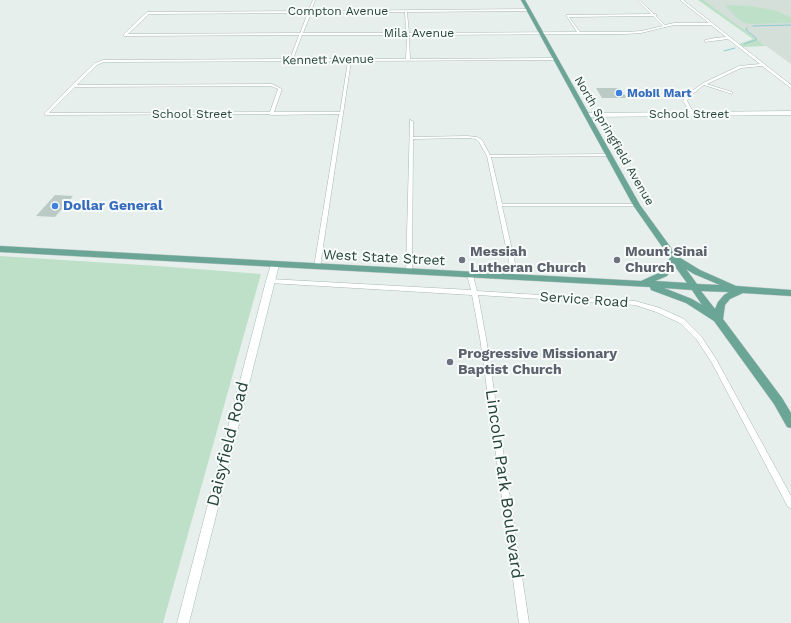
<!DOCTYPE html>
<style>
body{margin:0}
canvas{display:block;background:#e6efeb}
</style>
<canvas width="791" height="623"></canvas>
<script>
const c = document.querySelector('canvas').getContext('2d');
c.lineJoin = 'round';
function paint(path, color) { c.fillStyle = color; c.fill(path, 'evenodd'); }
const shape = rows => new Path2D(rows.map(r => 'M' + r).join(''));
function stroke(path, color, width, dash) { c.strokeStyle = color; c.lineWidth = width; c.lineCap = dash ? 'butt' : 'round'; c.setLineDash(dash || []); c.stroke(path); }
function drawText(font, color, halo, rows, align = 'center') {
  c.font = font + ' "Work Sans",sans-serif'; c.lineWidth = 4; c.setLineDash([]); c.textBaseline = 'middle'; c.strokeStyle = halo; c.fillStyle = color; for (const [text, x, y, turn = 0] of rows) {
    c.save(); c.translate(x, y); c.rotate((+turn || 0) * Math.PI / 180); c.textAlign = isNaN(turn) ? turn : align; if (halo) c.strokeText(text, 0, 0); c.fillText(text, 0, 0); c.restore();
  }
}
paint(shape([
 [704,0,791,0,791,64,740,27]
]), '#d4dfda');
paint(shape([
 [698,0,704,0,766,46,743,47,739,44,753,39],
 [725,5,750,6,774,10,791,17,791,23,750,24,744,23,738,19],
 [0,256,158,266,261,274,163,623,0,623]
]), '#bfe0c8');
stroke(shape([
 [753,26,791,25],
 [744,44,756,40,756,38,746,30,747,28],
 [724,51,735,48]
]), '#8ec9d4', 1);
paint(shape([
 [596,88,620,88,627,98,602,98],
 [55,195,73,196,55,217,36,216]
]), '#bbcac4');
const street = shape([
 [313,0,315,0,311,11,528,9,529,10,528,11,407,12,409,33,577,32,566,15,651,14,637,0,639,0,654,14,656,14,656,16,665,25,674,23,709,23,680,0,683,0,791,85,791,88,762,66,741,68,707,84,732,92,732,94,704,85,690,96,687,101,694,113,691,114,683,101,688,94,703,83,739,66,760,64,728,39,705,42,705,40,715,38,726,37,711,25,674,25,641,33,626,34,409,35,410,59,556,58,558,59,556,60,351,61,320,267,317,269,314,267,339,114,271,115,269,114,46,115,44,114,72,85,95,63,103,60,290,59,299,35,124,36,124,34,147,12,308,11,313,0],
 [405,12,406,33,303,33,311,13,405,12],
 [308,13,300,33,128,34,149,14,308,13],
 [653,16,663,26,641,31,626,32,580,32,569,17,653,16],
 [302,35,407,35,406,59,293,59,302,35],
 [348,61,340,112,274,112,282,89,272,84,77,85,97,65,104,62,348,61],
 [271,86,278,89,270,112,49,113,75,87,271,86],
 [410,120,413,121,413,137,467,136,477,137,482,140,490,155,610,154,612,155,610,156,491,157,502,204,637,204,639,205,637,206,502,206,518,276,515,278,512,276,487,156,479,142,476,139,467,138,413,139,412,272,411,273,407,273,406,272,410,120],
 [470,273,473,275,477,291,635,301,660,308,684,319,701,336,716,359,791,496,791,508,788,507,712,363,697,340,680,323,656,312,635,305,478,295,486,338,529,623,519,623,480,338,472,295,270,283,267,281,270,279,471,290,467,275,470,273]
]);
const secondary = shape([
 [791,111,791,115,588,117,585,115,588,113,791,111],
 [275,262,279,265,189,623,177,623,266,281,271,265,275,262]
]);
const primary = shape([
 [521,0,525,0,640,205,677,256,700,270,736,286,791,290,791,296,743,293,730,299,725,305,723,319,782,398,791,413,791,428,787,427,774,404,714,321,686,303,651,290,650,287,0,252,0,246,641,281,661,272,670,258,633,205,521,0],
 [674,265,687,283,655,281,667,276,674,265],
 [686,269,694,274,720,285,697,284,686,269],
 [664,288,692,290,702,305,692,299,664,288],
 [701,291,729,292,724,295,718,302,715,309,701,291]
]);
stroke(street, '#a8b8b2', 1);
stroke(secondary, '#a4bbb3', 1);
stroke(primary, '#c2cac8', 1);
paint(street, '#fff');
paint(secondary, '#fff');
paint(primary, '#6aa596');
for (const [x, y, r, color] of [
 [619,93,4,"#3f7fe0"],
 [55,206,4,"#3f7fe0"],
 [462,260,4,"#6b7280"],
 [617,260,4,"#6b7280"],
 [450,362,4,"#6b7280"]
]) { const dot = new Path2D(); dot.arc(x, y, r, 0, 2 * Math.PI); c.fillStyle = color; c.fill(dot); stroke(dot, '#f7fbf9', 1.5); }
drawText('12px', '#24423a', '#f7fbf9', [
 ["Compton Avenue",338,11],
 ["Mila Avenue",419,33],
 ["Kennett Avenue",328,60,-1],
 ["School Street",192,114],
 ["School Street",689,114],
 ["North Springfield Avenue",614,141,60]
]);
drawText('bold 12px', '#366cbe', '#f7fbf9', [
 ["Mobil Mart",627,93]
], 'left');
drawText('bold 14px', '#366cbe', '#f7fbf9', [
 ["Dollar General",63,206]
], 'left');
drawText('bold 14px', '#5b616d', '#f7fbf9', [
 ["Messiah",470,252],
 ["Lutheran Church",470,268],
 ["Mount Sinai",625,252],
 ["Church",625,268],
 ["Progressive Missionary",458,354],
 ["Baptist Church",458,370]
], 'left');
drawText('14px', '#24423a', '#f7fbf9', [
 ["West State Street",384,258,3],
 ["Service Road",584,300,4]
]);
drawText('17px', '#24423a', '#f7fbf9', [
 ["Daisyfield Road",228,444,-76],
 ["Lincoln Park Boulevard",504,484,82]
]);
</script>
